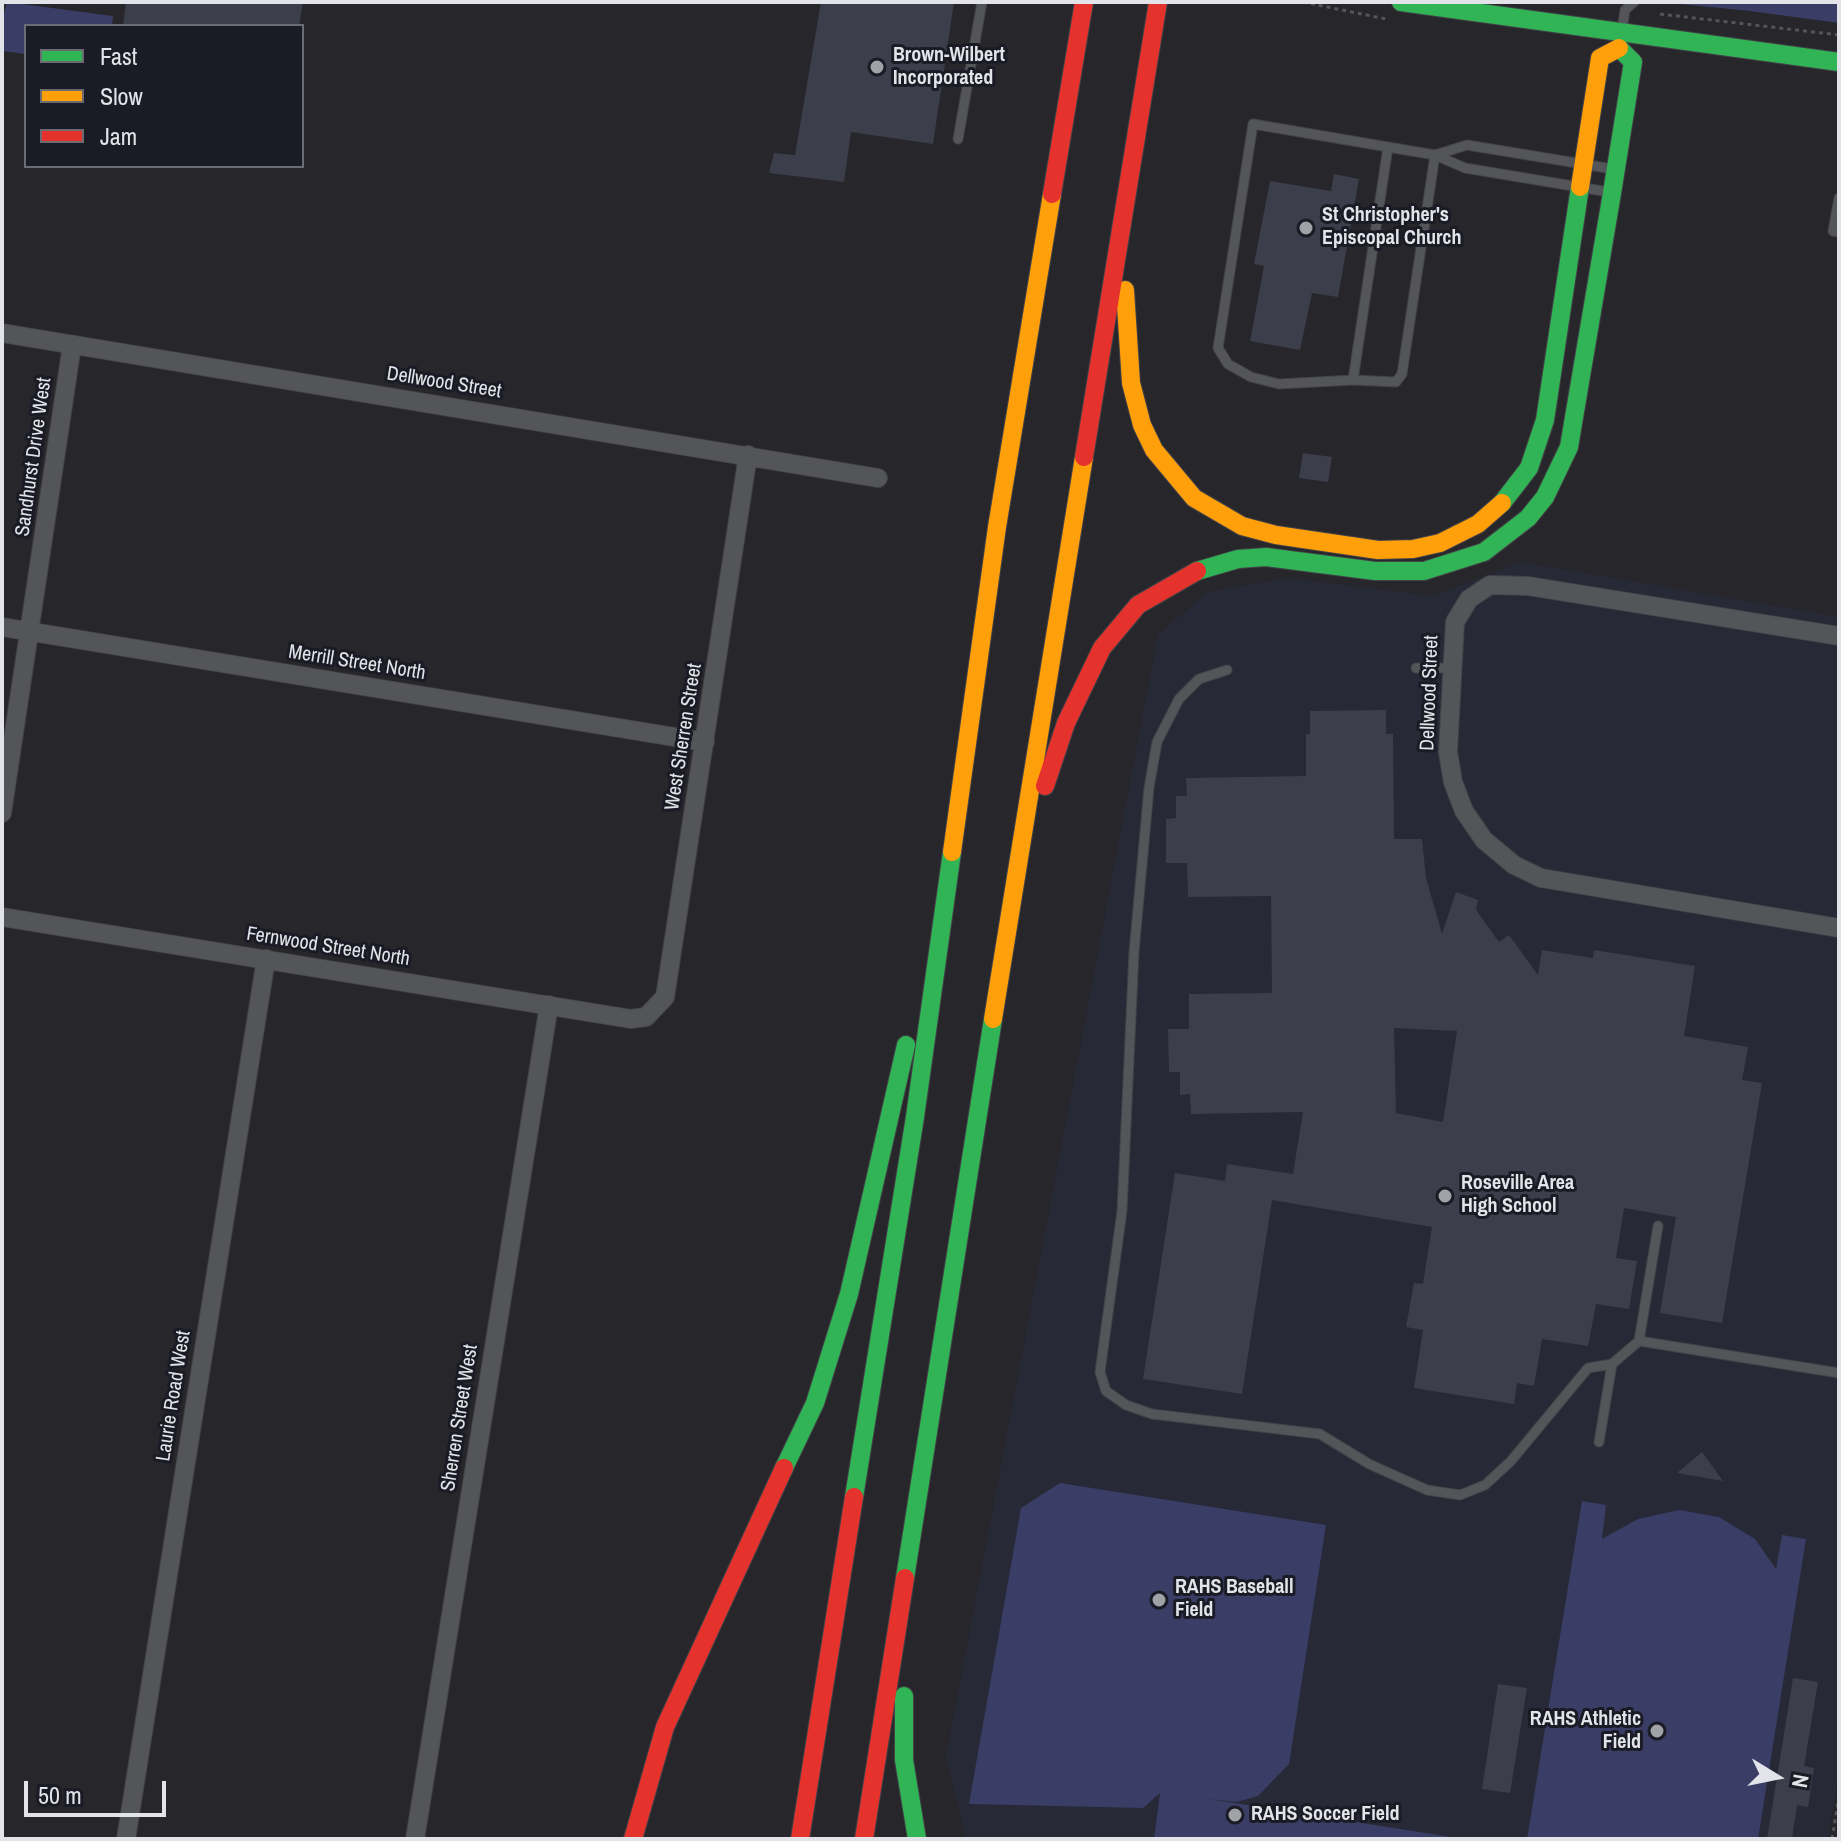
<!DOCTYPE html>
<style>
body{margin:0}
#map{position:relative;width:1841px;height:1841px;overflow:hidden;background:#26262b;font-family:"Archivo Narrow",sans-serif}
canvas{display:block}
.frame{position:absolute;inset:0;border:4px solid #e3e4ea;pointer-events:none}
.legend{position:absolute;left:24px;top:24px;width:280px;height:144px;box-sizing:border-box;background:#1a1b24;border:2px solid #6a6b73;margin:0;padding:10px 14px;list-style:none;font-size:24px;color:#e3e4ea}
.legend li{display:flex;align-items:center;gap:16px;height:40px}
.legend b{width:40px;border:2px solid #6a6b73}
.north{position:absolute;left:1737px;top:1737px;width:80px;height:80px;-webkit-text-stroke:6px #1a1b24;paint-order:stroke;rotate:100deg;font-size:22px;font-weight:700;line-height:32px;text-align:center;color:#e3e4ea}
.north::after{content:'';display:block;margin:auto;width:28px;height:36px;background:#e3e4ea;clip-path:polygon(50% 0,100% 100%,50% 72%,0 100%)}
.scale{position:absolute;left:24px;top:1781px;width:142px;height:36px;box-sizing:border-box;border:4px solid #e3e4ea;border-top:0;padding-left:10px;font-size:24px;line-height:28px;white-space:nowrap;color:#e3e4ea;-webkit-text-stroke:6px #1a1b24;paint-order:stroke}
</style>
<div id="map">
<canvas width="1841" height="1841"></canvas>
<div class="frame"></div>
<ul class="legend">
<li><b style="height:10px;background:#30b455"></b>Fast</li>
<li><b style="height:10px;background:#ff9f0a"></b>Slow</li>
<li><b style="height:10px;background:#e5322d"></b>Jam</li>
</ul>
<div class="north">N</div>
<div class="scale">50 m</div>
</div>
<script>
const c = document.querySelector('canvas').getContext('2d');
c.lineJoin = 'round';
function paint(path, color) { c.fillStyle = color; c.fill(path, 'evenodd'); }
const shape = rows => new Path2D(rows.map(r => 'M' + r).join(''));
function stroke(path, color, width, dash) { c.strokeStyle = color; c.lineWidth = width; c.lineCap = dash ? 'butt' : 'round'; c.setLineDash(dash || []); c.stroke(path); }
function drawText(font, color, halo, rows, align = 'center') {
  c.font = font + ' "Archivo Narrow",sans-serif'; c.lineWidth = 6; c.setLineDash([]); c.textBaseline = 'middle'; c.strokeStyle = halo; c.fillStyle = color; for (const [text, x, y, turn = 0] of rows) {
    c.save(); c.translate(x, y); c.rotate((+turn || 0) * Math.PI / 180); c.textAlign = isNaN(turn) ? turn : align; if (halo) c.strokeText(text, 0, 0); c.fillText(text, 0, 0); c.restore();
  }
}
paint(shape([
 [1520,562,1839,617,1839,1772,1828,1839,966,1839,946,1757,1158,635,1207,592,1287,578,1434,596]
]), '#272936');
paint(shape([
 [7,2,113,16,112,26,26,26,26,54,2,51,2,21],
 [1660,2,1839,2,1839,23,1750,11],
 [1060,1483,1326,1525,1289,1764,1258,1796,1237,1802,1209,1799,1464,1839,1154,1839,1160,1793,1143,1808,969,1804,1021,1508],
 [1582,1501,1606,1505,1602,1539,1638,1519,1679,1510,1719,1517,1755,1539,1776,1569,1782,1535,1806,1539,1758,1839,1527,1839]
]), '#3a3d66');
paint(shape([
 [126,2,303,2,299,26,123,26],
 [821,2,954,2,933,144,851,132,844,182,769,173,774,153,795,155],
 [1334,174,1359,179,1338,297,1312,293,1300,350,1250,341,1264,266,1254,264,1270,181,1331,191],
 [1303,453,1332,457,1328,482,1299,478],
 [1386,710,1386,734,1393,734,1394,839,1422,839,1426,878,1442,934,1456,892,1478,900,1476,910,1499,942,1509,935,1538,975,1542,950,1593,958,1594,950,1695,966,1684,1036,1748,1047,1742,1080,1762,1083,1722,1323,1660,1313,1676,1217,1624,1208,1616,1258,1637,1261,1629,1309,1596,1304,1588,1346,1542,1339,1534,1386,1517,1383,1514,1404,1414,1388,1423,1330,1406,1327,1414,1283,1423,1284,1432,1227,1272,1200,1242,1394,1143,1379,1175,1173,1225,1181,1227,1164,1293,1174,1303,1112,1191,1114,1190,1094,1180,1095,1180,1072,1169,1072,1168,1029,1189,1029,1189,994,1272,993,1271,896,1188,897,1187,863,1166,863,1166,819,1176,818,1176,796,1187,796,1186,778,1306,776,1306,734,1310,734,1310,711],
 [1394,1028,1457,1031,1443,1122,1396,1113],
 [1702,1452,1723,1481,1677,1473],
 [1793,1678,1818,1682,1804,1766,1814,1768,1808,1807,1797,1805,1792,1839,1767,1839],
 [1498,1684,1527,1688,1510,1793,1482,1789]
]), '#3d3e4b');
const lane = shape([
 [1622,30,1625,10,1634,2],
 [958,139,982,2],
 [1388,147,1353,380,1396,382,1402,374,1435,155],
 [1435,155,1467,145,1613,169],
 [1839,198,1833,231,1839,232],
 [1353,380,1279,384,1251,377,1228,364,1218,348,1253,124,1435,155,1465,168,1609,192],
 [1416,668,1450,668],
 [1227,670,1199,679,1179,699,1157,742,1149,788,1134,952,1122,1211,1100,1372,1106,1391,1126,1405,1152,1414,1320,1434,1369,1464,1427,1490,1460,1495,1485,1485,1511,1461,1588,1368,1612,1364],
 [1639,1341,1658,1226],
 [1599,1442,1612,1364,1639,1341,1839,1373]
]);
const street = shape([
 [2,333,878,478],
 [2,627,705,742],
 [1839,636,1528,586,1490,585,1469,599,1455,622,1448,752,1453,782,1464,811,1484,840,1514,865,1541,878,1839,928],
 [2,813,72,345],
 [2,917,631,1019,646,1017,665,997,748,455],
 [126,1839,266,959],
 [415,1839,549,1005]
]);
const fast = shape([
 [1401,2,1839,62],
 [1612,193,1633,62,1619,48],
 [1502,503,1529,468,1545,420,1580,187],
 [1197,571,1238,559,1266,557,1375,571,1424,571,1484,552,1528,518,1545,497,1569,447,1612,193],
 [784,1468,815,1403,849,1294,906,1045],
 [854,1497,915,1117,952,852],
 [905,1578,993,1019],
 [904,1696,904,1760,917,1839]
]);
const slow = shape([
 [1580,187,1600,58,1619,48],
 [1125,290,1131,383,1142,425,1154,450,1194,498,1242,526,1276,535,1378,550,1413,549,1440,543,1478,524,1502,503],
 [952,852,997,527,1052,194],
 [993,1019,1084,457]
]);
const jam = shape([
 [1052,194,1084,2],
 [1084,457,1158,2],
 [1045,786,1066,723,1102,648,1138,605,1197,571],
 [633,1839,665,1727,784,1468],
 [800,1839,854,1497],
 [864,1839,905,1578]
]);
stroke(lane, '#424247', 11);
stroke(street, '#424247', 20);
stroke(fast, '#424247', 20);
stroke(slow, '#424247', 20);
stroke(jam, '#424247', 20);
stroke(shape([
 [1303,2,1386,19],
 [1660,14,1839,35],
 [1832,1839,1839,1796]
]), '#555558', 3, [4, 4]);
stroke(lane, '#545558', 9);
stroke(street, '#545558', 18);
stroke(fast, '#30b455', 18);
stroke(slow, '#ff9f0a', 18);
stroke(jam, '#e5322d', 18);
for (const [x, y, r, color] of [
 [877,67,8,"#a1a2a7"],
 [1306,228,8,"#a1a2a7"],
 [1445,1196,8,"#a1a2a7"],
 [1159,1600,8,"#a1a2a7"],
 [1657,1731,8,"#a1a2a7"],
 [1235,1815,8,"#a1a2a7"]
]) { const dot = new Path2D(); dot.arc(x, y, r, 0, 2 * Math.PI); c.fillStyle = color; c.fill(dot); stroke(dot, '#1a1b24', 3); }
drawText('bold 20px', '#e3e4ea', '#1a1b24', [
 ["Brown-Wilbert",893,56],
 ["Incorporated",893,79],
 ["St Christopher's",1322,216],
 ["Episcopal Church",1322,239],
 ["Roseville Area",1461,1184],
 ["High School",1461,1207],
 ["RAHS Baseball",1175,1588],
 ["Field",1175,1611],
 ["RAHS Athletic",1641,1720,"right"],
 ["Field",1641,1743,"right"],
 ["RAHS Soccer Field",1251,1815]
], 'left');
drawText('20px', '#e3e4ea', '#1a1b24', [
 ["Dellwood Street",444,383,9],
 ["Sandhurst Drive West",34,457,-82],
 ["Merrill Street North",357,663,9],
 ["Dellwood Street",1430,693,-88],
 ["West Sherren Street",684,737,-81],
 ["Fernwood Street North",328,947,9],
 ["Laurie Road West",174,1396,-81],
 ["Sherren Street West",460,1418,-81]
]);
</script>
